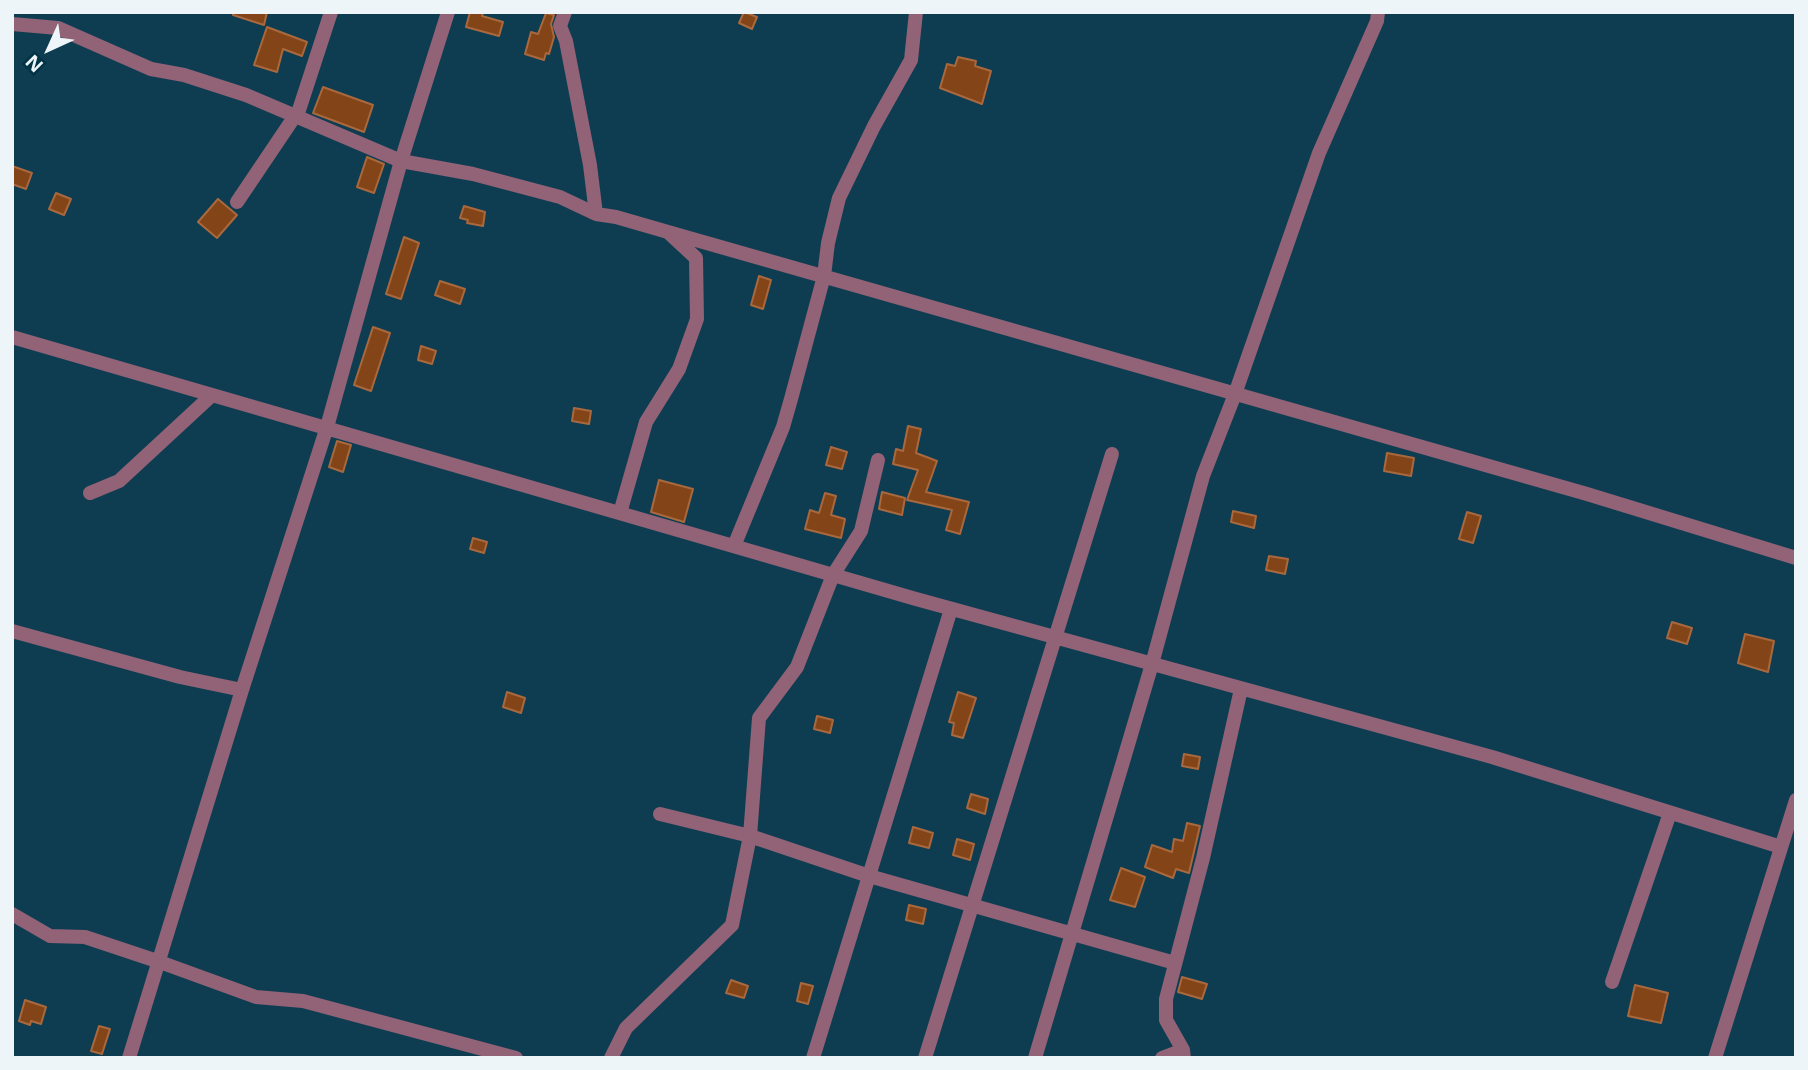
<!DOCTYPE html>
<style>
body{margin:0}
#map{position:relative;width:1808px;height:1070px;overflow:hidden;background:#0e3d52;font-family:"Open Sans",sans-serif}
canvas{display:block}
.frame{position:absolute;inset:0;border:14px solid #edf5f9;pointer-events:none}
.north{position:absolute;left:14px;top:14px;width:70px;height:70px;-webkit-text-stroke:5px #013347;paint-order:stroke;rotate:225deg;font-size:19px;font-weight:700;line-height:28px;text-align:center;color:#edf5f9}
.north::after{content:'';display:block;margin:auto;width:24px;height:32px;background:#edf5f9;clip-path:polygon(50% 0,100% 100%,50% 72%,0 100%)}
</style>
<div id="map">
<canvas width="1808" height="1070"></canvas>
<div class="frame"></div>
<div class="north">N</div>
</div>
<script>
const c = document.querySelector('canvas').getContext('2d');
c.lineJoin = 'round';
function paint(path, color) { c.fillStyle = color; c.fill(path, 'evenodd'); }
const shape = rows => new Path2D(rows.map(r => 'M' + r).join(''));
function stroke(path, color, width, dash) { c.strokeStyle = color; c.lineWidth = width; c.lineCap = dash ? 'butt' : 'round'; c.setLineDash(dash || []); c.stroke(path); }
const building = shape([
 [233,12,267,12,264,25,233,15,233,12],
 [470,12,483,12,482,16,503,22,499,36,466,27,470,12],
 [744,12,757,17,752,29,739,23,744,12],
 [546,13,554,15,551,24,554,37,549,54,546,53,544,60,525,54,531,32,538,34,546,13],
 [267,27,307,42,302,56,283,49,277,72,254,65,267,27],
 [958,57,976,61,975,66,991,71,982,104,940,88,947,64,955,66,958,57],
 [323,87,373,105,364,132,313,113,323,87],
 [367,157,384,164,374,193,357,187,367,157],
 [12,166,32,173,26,189,12,184,12,166],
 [56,193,71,199,64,215,49,209,56,193],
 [218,199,237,215,217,238,198,222,218,199],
 [464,206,485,212,483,226,467,223,468,220,460,218,464,206],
 [404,237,419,243,401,299,386,294,404,237],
 [759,276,771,280,763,309,751,305,759,276],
 [440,281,465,289,460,304,435,295,440,281],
 [373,327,390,333,371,391,354,385,373,327],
 [421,346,436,351,432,364,418,360,421,346],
 [574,408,591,411,589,424,572,421,574,408],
 [908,426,921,429,916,453,937,461,926,492,969,502,960,534,946,530,952,510,907,500,918,470,893,464,896,449,903,451,908,426],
 [337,441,351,445,343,472,329,467,337,441],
 [831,447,847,452,842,469,826,465,831,447],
 [1387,453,1414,458,1411,476,1384,471,1387,453],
 [659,480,693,489,684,522,651,512,659,480],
 [882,492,905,498,902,515,879,509,882,492],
 [825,493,836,496,831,515,845,519,841,538,805,529,810,510,819,513,825,493],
 [1233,511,1256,516,1254,528,1231,522,1233,511],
 [1467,512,1481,516,1473,543,1459,539,1467,512],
 [473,538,487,542,484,553,470,549,473,538],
 [1269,556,1288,559,1285,574,1266,570,1269,556],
 [1672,622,1692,628,1687,644,1667,638,1672,622],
 [1745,634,1774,641,1768,672,1738,663,1745,634],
 [507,692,525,698,521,713,503,707,507,692],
 [958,692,976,698,963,738,952,735,954,723,949,722,958,692],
 [817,716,833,720,830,733,814,729,817,716],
 [1184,754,1200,757,1198,769,1182,766,1184,754],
 [971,794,988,799,985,814,967,808,971,794],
 [1187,823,1200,826,1189,873,1176,869,1173,878,1145,867,1152,845,1172,852,1174,839,1183,841,1187,823],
 [913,827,933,833,929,848,909,843,913,827],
 [957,839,974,844,970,860,953,855,957,839],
 [1121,868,1145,877,1135,907,1110,900,1121,868],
 [909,905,926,909,923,924,906,920,909,905],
 [1182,977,1207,984,1202,999,1178,992,1182,977],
 [731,980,748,986,744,998,726,993,731,980],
 [801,983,813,986,808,1004,797,1001,801,983],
 [1635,985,1668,993,1661,1023,1628,1016,1635,985],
 [25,1000,46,1007,41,1024,31,1021,30,1025,19,1021,25,1000],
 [99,1026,110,1029,102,1054,91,1051,99,1026]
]);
paint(building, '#834518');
stroke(building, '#a9683d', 2);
stroke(shape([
 [565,12,560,26,566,41,590,165,596,214],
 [12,24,58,28,151,69,184,75,246,95,401,161,473,174,560,197,596,214,616,217,668,232,696,258,697,319,679,369,646,422,620,513],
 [237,202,299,110,331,12],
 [668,232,1587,494,1796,558],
 [12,337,916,599,1492,757,1781,847],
 [90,493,119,481,212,395],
 [734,546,783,427,791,399,824,276,828,243,839,198,874,126,911,60,916,12],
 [12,631,180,677,242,690],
 [660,814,750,836,869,876,1175,963],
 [12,914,50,936,85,937,157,961,256,997,303,1001,516,1058],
 [1612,982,1670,813],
 [129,1058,242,690,327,427,401,161,448,12],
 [611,1058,626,1028,732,925,750,836,759,718,797,667,833,575,861,531,878,460],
 [813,1058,951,609],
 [925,1058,1112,454],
 [1035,1058,1152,664,1203,476,1235,394,1319,153,1377,21,1378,12],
 [1162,1058,1183,1050],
 [1184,1058,1183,1050,1166,1020,1166,999,1203,858,1241,689],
 [1715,1058,1796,800]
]), '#926276', 14);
</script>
